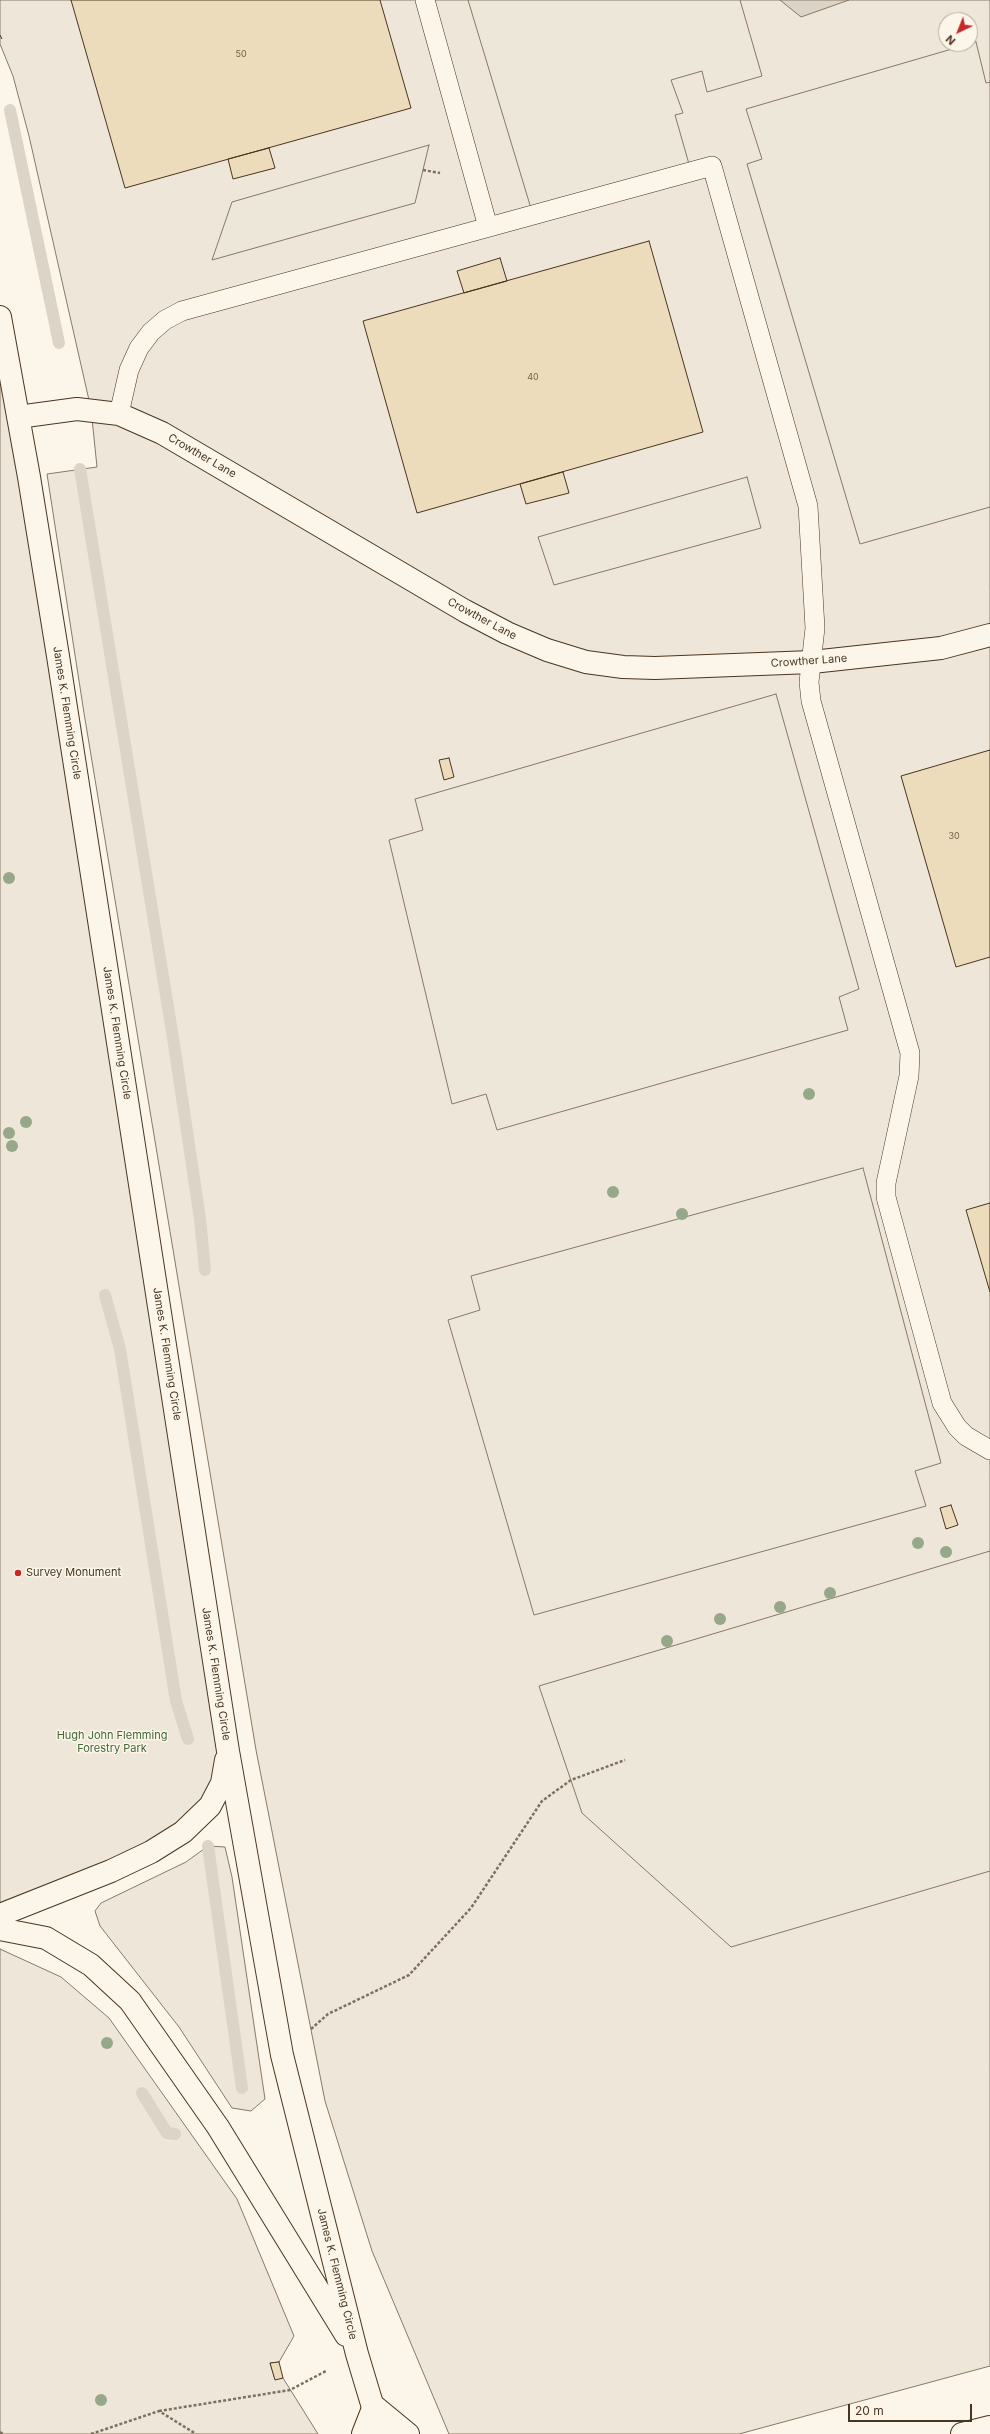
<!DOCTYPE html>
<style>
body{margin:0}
#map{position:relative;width:990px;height:2434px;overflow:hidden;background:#fbf6e9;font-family:Inter,sans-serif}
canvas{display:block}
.north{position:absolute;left:938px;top:12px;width:40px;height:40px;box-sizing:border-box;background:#fbf6e9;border:1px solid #b4a999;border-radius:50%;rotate:223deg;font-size:11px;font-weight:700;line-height:16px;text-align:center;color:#4a3520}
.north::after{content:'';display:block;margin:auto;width:14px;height:18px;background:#c62828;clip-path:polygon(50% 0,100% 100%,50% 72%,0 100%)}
.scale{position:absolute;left:848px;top:2404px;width:124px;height:18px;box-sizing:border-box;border:2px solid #4a3520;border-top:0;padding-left:5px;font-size:12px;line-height:14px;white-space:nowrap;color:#4a3520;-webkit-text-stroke:3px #fbf6e9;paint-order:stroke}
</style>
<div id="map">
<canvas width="990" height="2434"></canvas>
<div class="north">N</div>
<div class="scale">20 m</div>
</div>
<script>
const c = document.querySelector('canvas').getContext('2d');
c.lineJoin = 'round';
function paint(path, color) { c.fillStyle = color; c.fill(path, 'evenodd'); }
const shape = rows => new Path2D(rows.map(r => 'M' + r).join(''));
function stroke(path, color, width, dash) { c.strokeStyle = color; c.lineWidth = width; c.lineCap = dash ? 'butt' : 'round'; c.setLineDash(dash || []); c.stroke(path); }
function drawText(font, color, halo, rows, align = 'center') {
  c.font = font + ' Inter,sans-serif'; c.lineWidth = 3; c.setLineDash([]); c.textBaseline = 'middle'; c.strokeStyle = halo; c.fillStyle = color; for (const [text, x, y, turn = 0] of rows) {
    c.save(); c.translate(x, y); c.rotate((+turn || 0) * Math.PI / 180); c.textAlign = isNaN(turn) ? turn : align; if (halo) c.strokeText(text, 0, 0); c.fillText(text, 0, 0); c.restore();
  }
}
const green = shape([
 [0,0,990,0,990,2366,739,2434,449,2434,372,2251,325,2101,256,1750,84,713,47,474,97,467,91,409,29,136,13,76,0,44,0,0],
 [946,20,970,20,970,44,946,44,946,20],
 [0,317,10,364,222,1783,183,1832,0,1915,0,317],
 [208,1846,225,1847,232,1877,265,2099,251,2111,232,2108,179,2027,100,1926,95,1911,101,1903,186,1862,208,1846],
 [0,1949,61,1977,109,2018,237,2199,294,2336,279,2362,270,2363,275,2379,283,2378,318,2434,0,2434,0,1949]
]);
paint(green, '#ede6d9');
stroke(green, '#887966', 1);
const parking = shape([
 [468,0,740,0,762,76,707,92,702,71,671,80,683,113,675,115,691,171,533,215,468,0],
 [976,42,986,83,990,82,990,507,860,544,747,164,762,159,746,109,976,42],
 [429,145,415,203,212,260,232,202,429,145],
 [747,477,761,528,554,585,538,537,747,477],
 [776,694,859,989,839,997,848,1030,497,1130,486,1094,452,1104,389,840,423,830,415,799,776,694],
 [863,1168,941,1463,915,1471,926,1506,534,1615,448,1320,480,1310,471,1276,863,1168],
 [990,1551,990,1871,731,1947,582,1813,539,1686,990,1551]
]);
paint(parking, '#ede7d9');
stroke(parking, '#887966', 1);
const water = shape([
 [780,0,849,0,801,17,780,0]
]);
paint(water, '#dcd4c6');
stroke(water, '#887966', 1);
stroke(shape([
 [10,110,59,343],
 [80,469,174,1044,200,1219,205,1270],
 [105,1295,120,1349,176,1701,188,1739],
 [208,1846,242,2088],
 [142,2093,167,2133,175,2134]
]), '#dcd4c6', 12);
const building = shape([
 [71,0,380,0,411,108,125,188,71,0],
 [269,148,275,168,233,179,228,159,269,148],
 [649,241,703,432,417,513,363,321,649,241],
 [500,258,507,281,464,293,457,271,500,258],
 [563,472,569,493,526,504,520,484,563,472],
 [990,750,990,957,956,967,901,776,990,750],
 [449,758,454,777,444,780,439,760,449,758],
 [990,1203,990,1292,966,1210,990,1203],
 [951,1505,958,1525,946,1529,940,1508,951,1505],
 [279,2362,283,2378,275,2380,270,2363,279,2362]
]);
paint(building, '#ecdcbc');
stroke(building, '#4a3520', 1);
const lane = shape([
 [425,0,488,227],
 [119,414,129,370,139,348,151,332,165,320,182,311,712,166,808,506,815,628,809,682,811,701,910,1053,909,1076,886,1183,886,1197,942,1403,957,1427,966,1436,990,1450]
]);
const street = shape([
 [0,317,29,477,58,656,228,1751,282,2055,357,2354,381,2434],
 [18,417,77,409,119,414,162,433,465,611,507,633,547,650,586,662,623,667,655,668,812,662,941,648,990,635],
 [0,1915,111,1871,151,1852,183,1832,210,1806,222,1783,226,1760],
 [0,1929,46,1938,91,1965,130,2001,218,2127,346,2335]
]);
const primary = shape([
 [363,2434,374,2406,408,2434],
 [962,2434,990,2427]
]);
stroke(lane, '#4a3520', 20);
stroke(street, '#4a3520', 24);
stroke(primary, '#4a3520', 24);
stroke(shape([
 [423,170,440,173],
 [311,2029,328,2014,409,1975,471,1908,542,1801,571,1780,625,1760],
 [159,2411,290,2390,326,2371],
 [0,2432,3,2434],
 [91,2434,159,2411,196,2434]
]), '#7f6f5c', 2.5, [3, 2]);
stroke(lane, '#fbf6e9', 19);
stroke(street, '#fbf6e9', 22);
stroke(primary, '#fbf6e9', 22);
stroke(shape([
 [0,35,2,39]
]), '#4a3520', 1, [5, 2]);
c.fillStyle = '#96a887';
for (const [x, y] of [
 [9,878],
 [809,1094],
 [26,1122],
 [9,1133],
 [12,1146],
 [613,1192],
 [682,1214],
 [918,1543],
 [946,1552],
 [830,1593],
 [780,1607],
 [720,1619],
 [667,1641],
 [107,2043],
 [101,2400]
]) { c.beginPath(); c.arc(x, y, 6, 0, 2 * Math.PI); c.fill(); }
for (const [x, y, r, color] of [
 [18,1573,4,"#c62828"]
]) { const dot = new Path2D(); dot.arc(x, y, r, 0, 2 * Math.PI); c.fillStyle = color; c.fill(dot); stroke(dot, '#fbf6e9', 1.5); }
drawText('9px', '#725f47', null, [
 ["50",241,54],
 ["40",533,377],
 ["30",954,836]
]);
drawText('11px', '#4a3520', '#fbf6e9', [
 ["Crowther Lane",202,456,30],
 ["Crowther Lane",482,619,28],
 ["Crowther Lane",809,661,-4],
 ["James K. Flemming Circle",67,713,81],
 ["James K. Flemming Circle",117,1033,81],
 ["James K. Flemming Circle",167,1354,81],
 ["James K. Flemming Circle",216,1674,81],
 ["James K. Flemming Circle",337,2274,76]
]);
drawText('11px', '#4a3520', '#fbf6e9', [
 ["Survey Monument",26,1573]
], 'left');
drawText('11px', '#436837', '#fbf6e9', [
 ["Hugh John Flemming",112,1736],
 ["Forestry Park",112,1749]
]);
</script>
